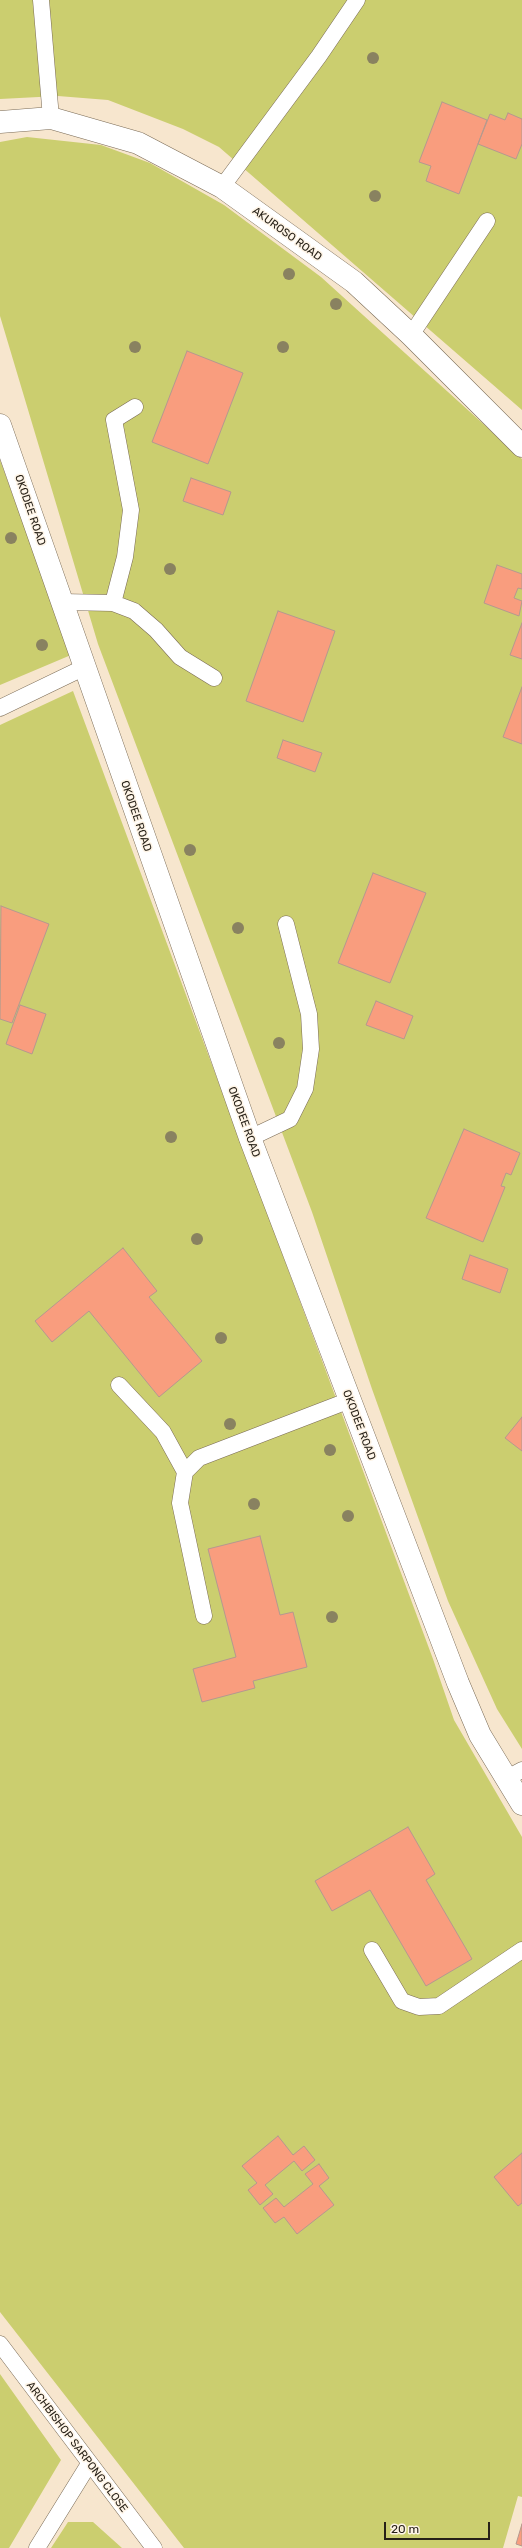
<!DOCTYPE html>
<style>
body{margin:0}
#map{position:relative;width:522px;height:2548px;overflow:hidden;background:#f7e6ce;font-family:Rubik,sans-serif}
canvas{display:block}
.scale{position:absolute;left:384px;top:2522px;width:106px;height:18px;box-sizing:border-box;border:2px solid #272118;border-top:0;padding-left:5px;font-size:12px;line-height:14px;white-space:nowrap;color:#272118;-webkit-text-stroke:3px #fef4e6;paint-order:stroke}
</style>
<div id="map">
<canvas width="522" height="2548"></canvas>
<div class="scale">20 m</div>
</div>
<script>
const c = document.querySelector('canvas').getContext('2d');
c.lineJoin = 'round';
function paint(path, color) { c.fillStyle = color; c.fill(path, 'evenodd'); }
const shape = rows => new Path2D(rows.map(r => 'M' + r).join(''));
function stroke(path, color, width, dash) { c.strokeStyle = color; c.lineWidth = width; c.lineCap = dash ? 'butt' : 'round'; c.setLineDash(dash || []); c.stroke(path); }
function drawText(font, color, halo, rows, align = 'center') {
  c.font = font + ' Rubik,sans-serif'; c.lineWidth = 3; c.setLineDash([]); c.textBaseline = 'middle'; c.strokeStyle = halo; c.fillStyle = color; for (const [text, x, y, turn = 0] of rows) {
    c.save(); c.translate(x, y); c.rotate((+turn || 0) * Math.PI / 180); c.textAlign = isNaN(turn) ? turn : align; if (halo) c.strokeText(text, 0, 0); c.fillText(text, 0, 0); c.restore();
  }
}
paint(shape([
 [0,0,522,0,522,410,219,147,183,129,108,100,58,96,0,99],
 [27,137,101,145,150,163,224,205,321,277,522,459,522,1749,497,1709,448,1601,372,1389,312,1212,98,644,0,316,0,142],
 [0,460,71,655,0,685],
 [73,691,433,1659,454,1720,522,1837,522,2497,518,2496,503,2548,184,2548,0,2312,0,725],
 [0,2374,61,2460,9,2548,0,2548],
 [68,2522,93,2522,122,2548,51,2548]
]), '#cbce6f');
const building = shape([
 [442,102,487,120,459,194,426,181,431,166,419,162,442,102],
 [508,113,522,119,522,144,516,159,478,144,490,114,505,120,508,113],
 [187,351,243,373,208,464,152,442,187,351],
 [191,478,231,492,223,515,183,501,191,478],
 [497,565,522,574,522,589,518,588,514,598,522,601,519,616,484,603,497,565],
 [278,611,335,631,303,722,246,701,278,611],
 [522,623,522,659,510,655,522,623],
 [522,687,522,744,503,737,522,687],
 [283,740,322,753,315,772,277,758,283,740],
 [373,873,426,893,390,983,338,963,373,873],
 [1,906,49,924,12,1023,0,1019,1,906],
 [376,1001,413,1016,404,1039,366,1025,376,1001],
 [20,1005,46,1014,32,1054,6,1044,20,1005],
 [464,1129,520,1153,511,1175,506,1173,501,1186,505,1187,483,1242,426,1218,464,1129],
 [123,1248,157,1291,149,1297,202,1361,159,1397,89,1311,52,1342,35,1321,123,1248],
 [470,1255,508,1269,500,1293,462,1279,470,1255],
 [522,1417,522,1451,505,1438,522,1417],
 [260,1536,280,1615,293,1612,307,1667,253,1681,255,1688,202,1702,193,1669,236,1657,208,1549,260,1536],
 [408,1827,435,1874,426,1880,472,1959,426,1986,370,1890,332,1911,315,1881,408,1827],
 [278,2136,293,2155,304,2146,315,2160,302,2171,294,2161,265,2185,273,2194,260,2205,248,2190,257,2183,242,2166,278,2136],
 [522,2153,522,2203,518,2206,494,2177,522,2153],
 [319,2164,329,2178,319,2186,334,2205,297,2234,284,2217,275,2223,263,2208,276,2198,284,2207,313,2184,305,2174,319,2164],
 [522,2524,522,2546,516,2544,522,2524]
]);
paint(building, '#f99d7e');
stroke(building, '#b5998f', 1);
const lane = shape([
 [41,0,51,118],
 [222,187,319,56,357,0],
 [411,335,487,221],
 [62,602,113,603,134,611,156,630,180,657,214,678],
 [113,603,125,557,131,510,114,420,135,407],
 [0,708,85,667],
 [250,1138,290,1119,305,1089,311,1049,309,1014,286,924],
 [119,1385,163,1432,185,1472],
 [204,1616,180,1503,185,1472,199,1458,350,1400],
 [507,1778,522,1770],
 [372,1950,402,2001,419,2007,439,2006,522,1950],
 [0,2344,154,2548],
 [37,2548,89,2464]
]);
const street = shape([
 [0,122,51,118,138,143,222,187,354,282,411,335,522,446],
 [0,425,250,1138,458,1683,480,1735,522,1804]
]);
stroke(lane, '#7a6b56', 17);
stroke(street, '#7a6b56', 23);
stroke(lane, '#fff', 16);
stroke(street, '#fff', 22);
c.fillStyle = '#898260';
for (const [x, y] of [
 [373,58],
 [375,196],
 [289,274],
 [336,304],
 [135,347],
 [283,347],
 [11,538],
 [170,569],
 [42,645],
 [190,850],
 [238,928],
 [279,1043],
 [171,1137],
 [197,1239],
 [221,1338],
 [230,1424],
 [330,1450],
 [254,1504],
 [348,1516],
 [332,1617]
]) { c.beginPath(); c.arc(x, y, 6, 0, 2 * Math.PI); c.fill(); }
drawText('11px', '#272118', '#fef4e6', [
 ["AKUROSO ROAD",287,234,36],
 ["OKODEE ROAD",30,510,71],
 ["OKODEE ROAD",136,816,71],
 ["OKODEE ROAD",244,1122,70],
 ["OKODEE ROAD",359,1425,69],
 ["ARCHBISHOP SARPONG CLOSE",77,2447,53]
]);
</script>
